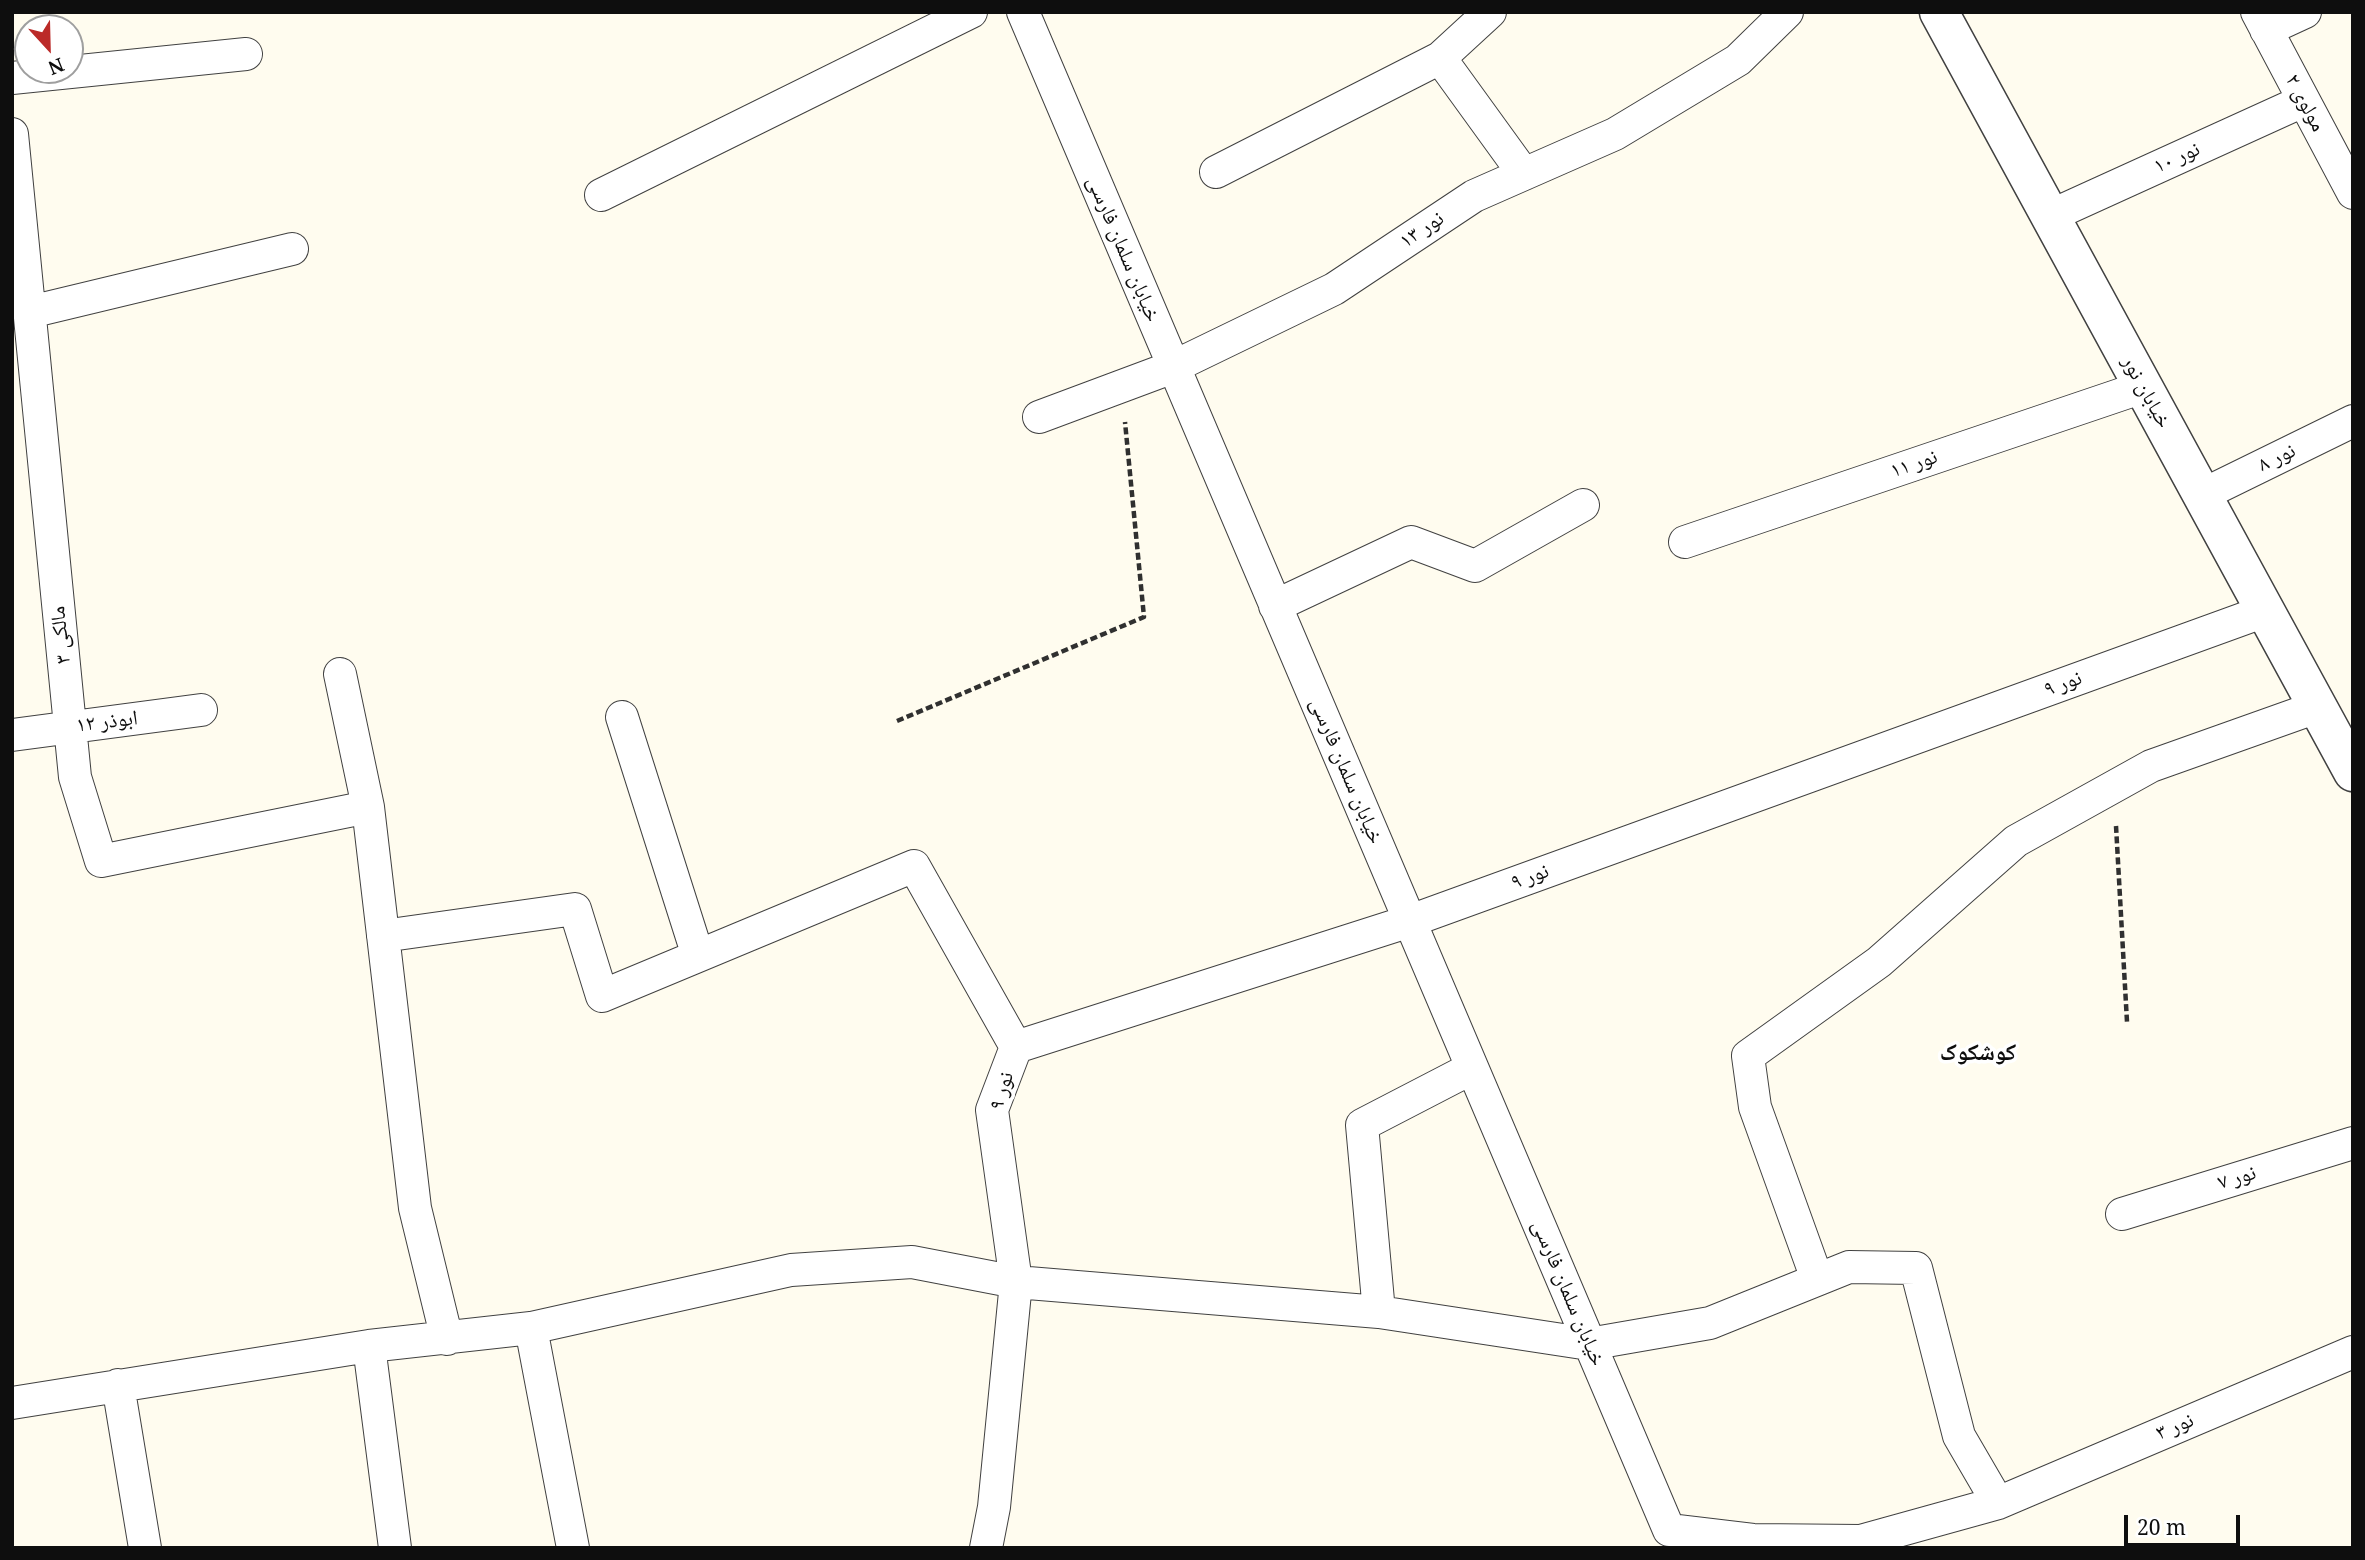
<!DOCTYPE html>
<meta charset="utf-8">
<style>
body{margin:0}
#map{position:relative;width:2365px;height:1560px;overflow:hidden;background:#fffcef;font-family:"Noto Serif",serif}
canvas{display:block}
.frame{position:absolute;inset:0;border:14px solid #0e0e0e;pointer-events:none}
.north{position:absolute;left:14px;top:14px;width:70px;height:70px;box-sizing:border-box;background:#fff;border:2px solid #9f9f9f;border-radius:50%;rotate:158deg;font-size:19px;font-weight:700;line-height:28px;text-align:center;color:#0e0e0e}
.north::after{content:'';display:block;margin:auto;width:24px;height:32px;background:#bb2a28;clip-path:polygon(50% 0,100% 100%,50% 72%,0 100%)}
.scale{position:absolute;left:2124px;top:1515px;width:116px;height:32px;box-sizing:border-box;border:4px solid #0e0e0e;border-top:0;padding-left:9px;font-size:21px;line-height:24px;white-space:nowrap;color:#0e0e0e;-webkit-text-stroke:5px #fff;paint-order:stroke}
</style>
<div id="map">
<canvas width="2365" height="1560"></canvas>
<div class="frame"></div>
<div class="north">N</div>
<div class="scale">20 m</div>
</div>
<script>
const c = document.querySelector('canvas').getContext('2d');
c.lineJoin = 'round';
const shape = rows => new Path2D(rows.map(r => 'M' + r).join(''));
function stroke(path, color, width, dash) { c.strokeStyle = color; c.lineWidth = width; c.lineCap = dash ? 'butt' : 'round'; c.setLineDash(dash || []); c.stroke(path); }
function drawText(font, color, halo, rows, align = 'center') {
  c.font = font + ' "Noto Serif","Noto Naskh Arabic",serif'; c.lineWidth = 7; c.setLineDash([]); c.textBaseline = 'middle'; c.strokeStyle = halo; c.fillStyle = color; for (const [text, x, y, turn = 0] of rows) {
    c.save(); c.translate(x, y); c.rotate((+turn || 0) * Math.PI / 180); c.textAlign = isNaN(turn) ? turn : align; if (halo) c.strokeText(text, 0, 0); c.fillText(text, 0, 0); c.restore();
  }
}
const minor = shape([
 [1023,12,1669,1530],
 [2257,12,2353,193],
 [2266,30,2305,12],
 [1440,58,1524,174],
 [12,78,246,54],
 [12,134,75,777,101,861,368,807],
 [1216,172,1440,58,1490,12],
 [601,195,971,12],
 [2050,216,2303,101],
 [30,312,292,249],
 [1039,417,1173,367,1334,289,1474,196,1615,134,1738,60,1787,12],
 [2202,495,2353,421],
 [1685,542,2143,387],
 [1275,606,1411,542,1475,566,1583,505],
 [340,674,368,807,415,1208,447,1339],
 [622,717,698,956],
 [12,735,201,710],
 [383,936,575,909,602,996,914,866,1016,1047],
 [2122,1214,2353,1143],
 [1817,1279,1755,1107,1748,1056,1879,962,2016,841,2151,766,2317,707],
 [1379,1312,1362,1125,1472,1068],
 [531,1328,573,1548],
 [369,1346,395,1548],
 [118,1385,145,1548],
 [12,1403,369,1346,531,1328,791,1270,912,1262,1016,1282,1379,1312,1589,1344,1710,1323,1849,1267,1916,1268,1959,1436,1998,1503],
 [1669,1530,1753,1540,1861,1541,1998,1503,2353,1352],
 [986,1548,994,1507,1016,1282,992,1110,1016,1047,1410,921,2265,611]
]);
const tertiary = shape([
 [1939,12,2353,772]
]);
stroke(minor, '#414141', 34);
stroke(tertiary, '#414141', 41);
stroke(shape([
 [897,721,1144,617,1125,422],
 [2116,826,2127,1022]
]), '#303030', 4.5, [7, 3.5]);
stroke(minor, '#fff', 32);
stroke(tertiary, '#fff', 38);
drawText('21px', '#0e0e0e', '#fff', [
 ["مولوی ۲",2305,103,62],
 ["نور ۱۰",2177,158,-24],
 ["نور ۱۳",1422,230,-34],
 ["خیابان سلمان فارسی",1123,249,67],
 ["خیابان نور",2146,392,61],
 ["نور ۸",2277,458,-26],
 ["نور ۱۱",1914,464,-19],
 ["مالکی ۳",61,635,-96],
 ["نور ۹",2063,684,-20],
 ["ابوذر ۱۲",107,722,-7],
 ["خیابان سلمان فارسی",1346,771,67],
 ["نور ۹",1530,877,-20],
 ["نور ۹",1002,1091,-73],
 ["نور ۷",2237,1178,-17],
 ["خیابان سلمان فارسی",1568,1293,67],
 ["نور ۳",2175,1427,-23]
]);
drawText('bold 23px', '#0e0e0e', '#fff', [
 ["کوشکوک",1978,1053]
]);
</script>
